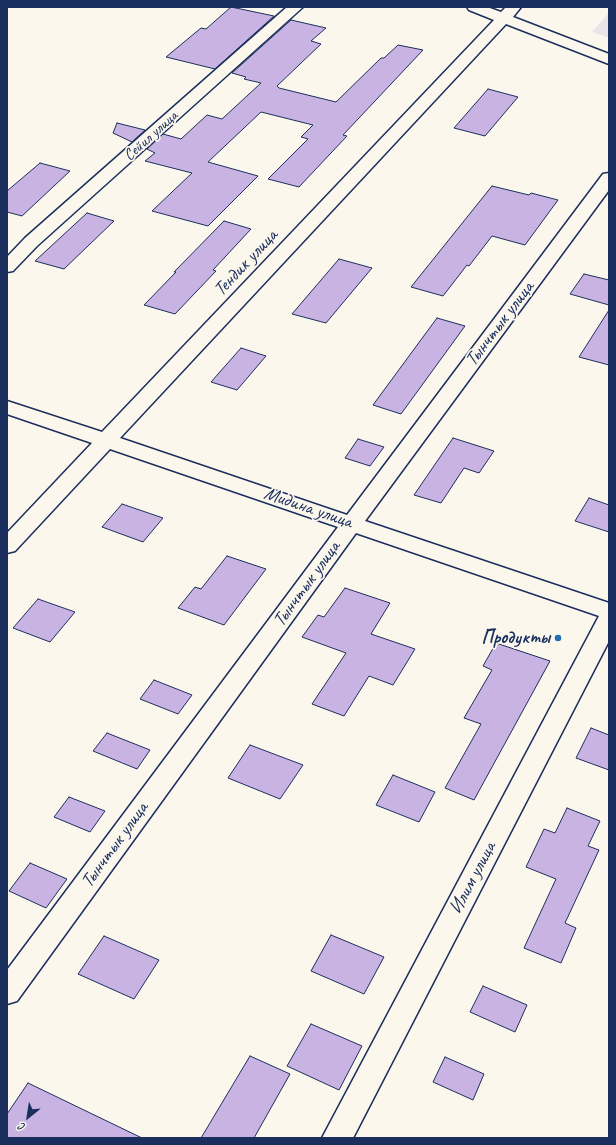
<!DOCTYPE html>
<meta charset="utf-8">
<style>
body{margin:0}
#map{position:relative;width:616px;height:1145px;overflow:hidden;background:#fbf7ec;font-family:Caveat,sans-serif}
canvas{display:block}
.frame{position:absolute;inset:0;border:8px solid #1b2f5e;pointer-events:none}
.north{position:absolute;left:8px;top:1097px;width:40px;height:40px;-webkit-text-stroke:3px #fbf7ec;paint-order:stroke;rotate:210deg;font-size:11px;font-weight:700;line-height:16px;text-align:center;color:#1b2f5e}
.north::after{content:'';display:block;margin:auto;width:14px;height:18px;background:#1b2f5e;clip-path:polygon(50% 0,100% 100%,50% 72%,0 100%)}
</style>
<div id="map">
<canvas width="616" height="1145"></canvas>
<div class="frame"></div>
<div class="north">С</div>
</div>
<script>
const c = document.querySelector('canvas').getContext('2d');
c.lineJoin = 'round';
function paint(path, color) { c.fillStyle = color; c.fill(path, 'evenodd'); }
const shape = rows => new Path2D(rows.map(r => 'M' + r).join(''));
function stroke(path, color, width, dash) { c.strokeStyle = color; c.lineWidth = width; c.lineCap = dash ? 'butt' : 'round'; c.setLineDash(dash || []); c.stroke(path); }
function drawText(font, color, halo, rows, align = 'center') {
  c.font = font + ' Caveat,sans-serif'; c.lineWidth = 3.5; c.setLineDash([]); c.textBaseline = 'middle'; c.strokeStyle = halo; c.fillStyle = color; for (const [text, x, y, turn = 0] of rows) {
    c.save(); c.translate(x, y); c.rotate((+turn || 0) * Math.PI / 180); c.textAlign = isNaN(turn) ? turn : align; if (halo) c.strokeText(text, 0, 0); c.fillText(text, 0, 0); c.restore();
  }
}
paint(shape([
 [609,13,609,38,592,32]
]), '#ece3e9');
const building = shape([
 [231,7,274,16,215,69,166,57,201,28,206,29,231,7],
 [291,20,326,28,311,41,321,44,277,86,279,88,336,102,381,58,384,58,398,45,423,50,343,135,347,136,299,187,268,179,308,139,301,137,313,125,261,112,208,162,258,176,208,226,152,211,192,173,145,161,155,153,147,149,163,134,181,139,207,115,222,119,261,83,244,79,246,77,232,73,291,20],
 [488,89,518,97,485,136,454,128,488,89],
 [117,123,145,130,132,142,113,133,117,123],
 [40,163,70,171,22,216,7,212,7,191,40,163],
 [492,186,529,195,531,193,558,200,525,245,492,236,469,266,467,265,443,296,411,287,492,186],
 [87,213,114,221,64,269,35,261,87,213],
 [224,221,251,229,213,270,216,271,175,314,144,305,176,272,174,272,224,221],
 [339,259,372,268,326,323,292,314,339,259],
 [584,274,609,280,609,305,570,294,584,274],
 [609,310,609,365,579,357,609,310],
 [437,318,465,326,401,414,373,405,437,318],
 [241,348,266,356,237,390,211,382,241,348],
 [453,438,494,451,479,473,464,468,441,503,414,495,453,438],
 [358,439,384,447,370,466,345,458,358,439],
 [589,498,609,505,609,532,575,521,589,498],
 [122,504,163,518,143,542,102,527,122,504],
 [227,556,266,569,224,625,178,608,195,587,201,589,227,556],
 [345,588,390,603,371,634,415,649,393,685,369,676,344,716,312,704,346,653,302,637,318,615,324,617,345,588],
 [38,599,75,612,50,642,13,628,38,599],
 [496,643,550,661,474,800,445,788,481,724,464,718,492,670,483,666,496,643],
 [154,680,192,695,178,714,140,699,154,680],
 [591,728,609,735,609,770,576,758,591,728],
 [107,733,150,750,137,769,93,751,107,733],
 [250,745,303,765,280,799,228,778,250,745],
 [393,775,435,792,419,822,376,805,393,775],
 [69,797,105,811,90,832,54,817,69,797],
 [567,808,600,821,588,846,599,850,565,923,576,928,561,963,524,948,556,879,526,867,544,829,555,833,567,808],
 [30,863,67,879,46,908,9,891,30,863],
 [331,935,384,957,364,994,311,971,331,935],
 [104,936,159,960,134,999,78,974,104,936],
 [483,986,527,1005,515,1032,470,1012,483,986],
 [311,1024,362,1046,339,1090,287,1066,311,1024],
 [250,1056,290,1074,254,1138,201,1138,250,1056],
 [445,1057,484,1074,473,1100,433,1082,445,1057],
 [28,1083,142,1138,7,1138,7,1114,28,1083]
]);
paint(building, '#c9b3e2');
stroke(building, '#1b2f5e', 1);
const minor = shape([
 [287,7,303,7,37,246,13,271,7,272,7,257,25,238,287,7],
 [467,7,487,7,501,12,506,7,521,7,513,17,609,54,609,64,506,24,120,438,347,515,603,174,609,173,609,190,365,521,609,603,609,641,353,1138,322,1138,599,616,356,533,17,1001,7,1004,7,970,338,527,110,449,15,551,7,553,7,533,92,443,7,414,7,401,102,432,494,20,469,10,467,7]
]);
stroke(minor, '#1b2f5e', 3);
paint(minor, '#fbf7ec');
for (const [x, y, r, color] of [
 [558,638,4,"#1f6fb2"]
]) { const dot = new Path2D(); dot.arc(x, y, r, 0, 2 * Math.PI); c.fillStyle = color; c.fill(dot); stroke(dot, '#fbf7ec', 1.5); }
drawText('16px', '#1b2f5e', '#fbf7ec', [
 ["Сейил улица",151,136,-42]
]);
drawText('19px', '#1b2f5e', '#fbf7ec', [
 ["Тендик улица",246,263,-47],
 ["Тынчтык улица",500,324,-53],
 ["Мидина улица",308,508,19],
 ["Тынчтык улица",307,584,-54],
 ["Тынчтык улица",115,845,-54],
 ["Илим улица",473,878,-62]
]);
drawText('bold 19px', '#1b2f5e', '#fbf7ec', [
 ["Продукты",550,638]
], 'right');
</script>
